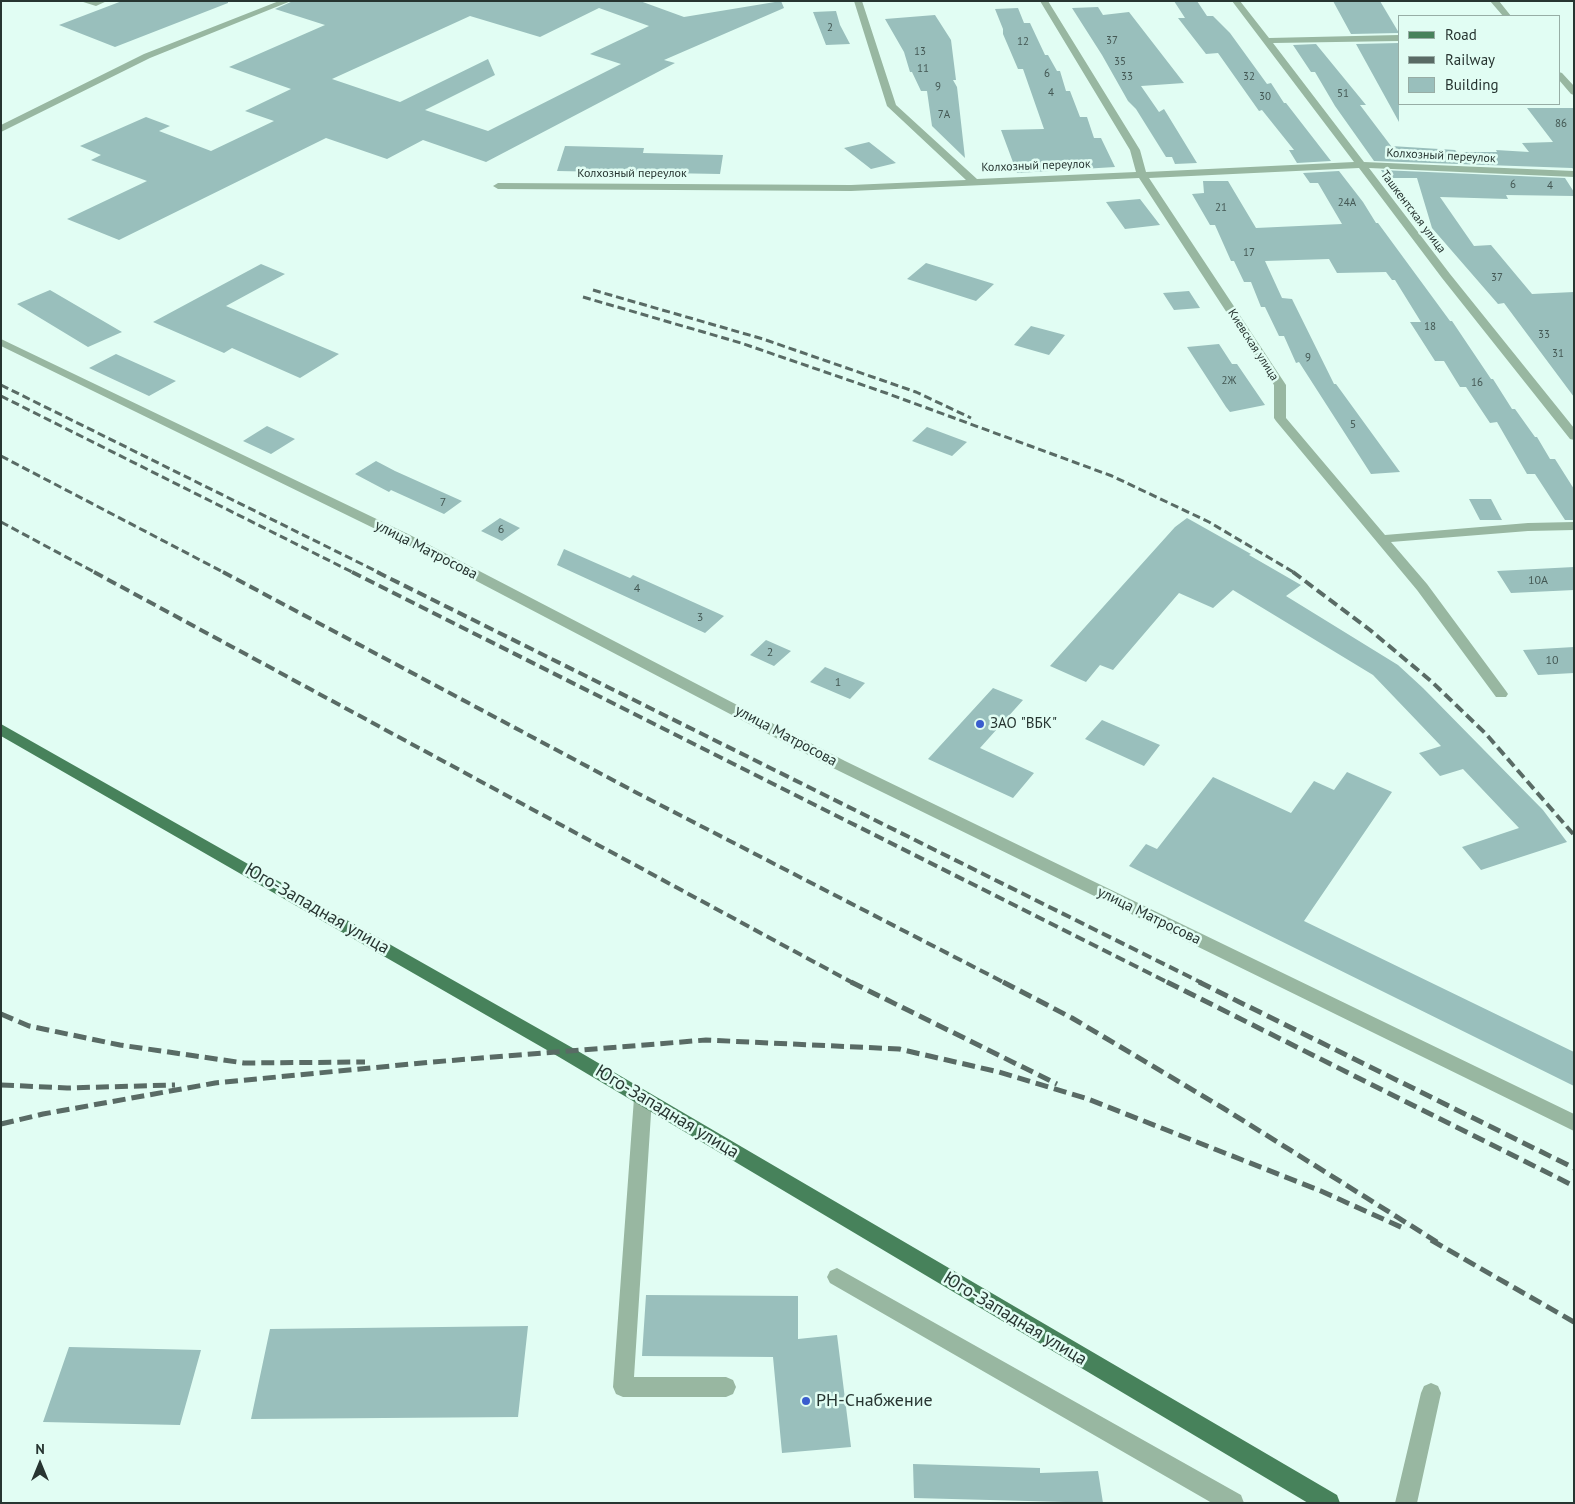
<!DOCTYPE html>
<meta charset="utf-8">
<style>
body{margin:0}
#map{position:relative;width:1575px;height:1504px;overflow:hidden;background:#e1fdf3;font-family:"PT Sans",sans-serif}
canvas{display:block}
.frame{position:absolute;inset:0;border:2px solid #273531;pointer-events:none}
.legend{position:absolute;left:1398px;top:15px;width:162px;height:90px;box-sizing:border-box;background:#e1fdf3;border:1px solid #97ada5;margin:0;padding:6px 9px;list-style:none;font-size:15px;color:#273531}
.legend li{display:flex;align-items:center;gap:10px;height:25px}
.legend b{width:25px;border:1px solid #97ada5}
.north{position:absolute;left:15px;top:1439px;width:50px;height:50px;-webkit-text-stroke:4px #e1fdf3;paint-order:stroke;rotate:0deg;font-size:14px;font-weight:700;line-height:20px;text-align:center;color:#273531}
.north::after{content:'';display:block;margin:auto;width:18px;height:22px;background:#273531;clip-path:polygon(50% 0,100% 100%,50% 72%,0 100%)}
</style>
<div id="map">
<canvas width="1575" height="1504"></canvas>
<div class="frame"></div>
<ul class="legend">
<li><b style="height:6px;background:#47825b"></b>Road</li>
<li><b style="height:6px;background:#596b65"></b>Railway</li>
<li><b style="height:14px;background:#99bfbc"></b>Building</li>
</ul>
<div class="north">N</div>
</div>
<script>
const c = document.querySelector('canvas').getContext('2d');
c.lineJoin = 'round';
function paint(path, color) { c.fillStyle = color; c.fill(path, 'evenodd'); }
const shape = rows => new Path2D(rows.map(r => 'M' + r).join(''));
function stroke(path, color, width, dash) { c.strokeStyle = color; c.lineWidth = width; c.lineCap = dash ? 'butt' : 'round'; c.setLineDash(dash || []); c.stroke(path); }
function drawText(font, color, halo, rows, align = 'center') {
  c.font = font + ' "PT Sans",sans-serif'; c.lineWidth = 5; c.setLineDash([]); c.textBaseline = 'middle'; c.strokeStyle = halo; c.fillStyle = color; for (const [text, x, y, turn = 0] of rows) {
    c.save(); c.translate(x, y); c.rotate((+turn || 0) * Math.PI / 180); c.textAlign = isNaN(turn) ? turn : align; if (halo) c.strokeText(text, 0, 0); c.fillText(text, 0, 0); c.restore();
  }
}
paint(shape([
 [122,1,228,1,228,3,115,47,59,25],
 [293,1,640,1,684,17,781,1,784,8,664,60,675,63,486,162,423,140,387,159,326,138,119,240,67,219,147,181,91,160,101,155,80,146,146,117,170,126,159,131,211,151,274,121,245,111,291,89,229,67,325,25,275,9],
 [599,8,649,26,590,54,621,64,488,131,425,110,495,75,488,59,400,102,332,79,470,16,540,37],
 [1174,1,1197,1,1207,16,1213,16,1230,33,1267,84,1271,83,1284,103,1286,103,1331,161,1297,163,1289,150,1294,150,1262,110,1259,111,1218,53,1206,54,1178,18,1185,18],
 [1333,1,1380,1,1399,33,1351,34],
 [1098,7,1103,15,1129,12,1184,83,1141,86,1159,112,1164,109,1197,163,1175,164,1172,157,1166,157,1136,109,1128,101,1102,55,1072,8],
 [1018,8,1024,23,1030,23,1045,55,1048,55,1057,71,1060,71,1066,91,1070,91,1080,117,1087,117,1094,138,1101,138,1115,167,1017,173,1001,130,1044,129,1023,69,1018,69,1003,34,1003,29,995,9],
 [836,11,840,25,850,44,826,45,813,12],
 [935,15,951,40,956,80,953,80,957,87,965,158,932,126,927,91,921,91,912,72,910,72,904,52,885,19],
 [1399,43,1399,122,1356,44],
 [1316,44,1366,105,1360,105,1391,146,1455,150,1457,152,1497,152,1496,150,1529,152,1522,143,1553,142,1527,108,1574,108,1574,169,1572,168,1374,161,1335,106,1315,72,1311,72,1293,45],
 [869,142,896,163,871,169,844,148],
 [565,146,644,148,643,153,723,155,720,174,557,171],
 [1381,170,1565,178,1574,192,1574,196,1506,195,1508,199,1440,197,1474,246,1491,245,1532,294,1574,292,1574,397,1504,303,1498,304,1432,228,1417,178,1386,178],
 [1339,171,1363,202,1376,223,1378,223,1450,321,1452,321,1491,379,1493,379,1512,409,1515,409,1535,437,1537,437,1550,459,1555,459,1574,489,1574,520,1565,520,1535,474,1527,474,1497,422,1490,423,1466,387,1460,387,1444,361,1435,361,1410,322,1421,322,1395,280,1392,280,1386,272,1337,273,1329,259,1265,261,1282,298,1292,299,1334,384,1336,384,1400,472,1371,474,1299,362,1296,363,1284,336,1279,336,1265,307,1261,307,1251,282,1244,282,1234,261,1231,261,1215,225,1210,225,1192,194,1204,193,1203,181,1228,181,1256,228,1342,224,1318,183,1310,183,1303,173],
 [1140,199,1160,225,1125,229,1106,202],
 [926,263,994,284,976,301,907,279],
 [261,264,285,274,226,306,339,354,300,378,232,348,224,353,153,322],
 [50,290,122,332,88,347,17,304],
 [1189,291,1200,308,1174,310,1163,293],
 [1031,326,1065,335,1049,355,1014,345],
 [1219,344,1232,364,1237,364,1265,405,1230,412,1226,407,1187,347],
 [116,354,176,381,149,396,89,368],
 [267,426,295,439,271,454,243,441],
 [927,427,967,442,952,456,912,441],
 [376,461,395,471,462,501,444,514,391,490,389,492,355,474],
 [1469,499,1491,499,1502,520,1480,520],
 [500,518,520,528,502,541,481,531],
 [1187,518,1251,554,1249,555,1301,585,1286,596,1398,665,1423,688,1543,810,1567,842,1481,870,1462,847,1519,828,1463,769,1440,776,1419,753,1441,746,1373,675,1233,590,1213,608,1179,593,1113,670,1100,665,1086,682,1050,666,1175,527],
 [564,549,630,578,633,575,724,616,705,633,557,565],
 [1574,567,1574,590,1511,593,1497,571],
 [766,640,791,651,774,666,750,655],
 [1574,647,1574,673,1538,675,1523,650],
 [825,667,865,683,850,699,810,682],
 [993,688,1023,700,980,748,1034,773,1013,798,928,759],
 [1102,720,1160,745,1144,766,1085,739],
 [1347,772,1392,792,1304,921,1574,1052,1574,1086,1129,866,1146,844,1157,849,1213,777,1291,813,1314,781,1334,790],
 [646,1295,798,1296,798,1339,837,1335,851,1447,782,1453,773,1357,642,1356],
 [528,1326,518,1417,251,1419,270,1329],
 [69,1347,201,1350,180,1425,43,1422],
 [913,1464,1040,1468,1040,1473,1098,1471,1103,1503,914,1498]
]), '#99bfbc');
paint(shape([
 [80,1,107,1,96,6,80,1],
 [279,1,291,1,150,58,1,132,1,125,144,54,279,1],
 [854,1,862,1,896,105,977,179,1136,172,1130,150,1040,1,1048,1,1140,150,1146,172,1354,162,1232,1,1240,1,1269,38,1399,35,1399,41,1273,43,1364,162,1574,171,1574,177,1369,168,1450,274,1574,428,1574,440,1570,439,1442,278,1359,168,1149,178,1286,385,1286,418,1385,535,1528,523,1574,522,1574,530,1528,531,1391,542,1427,584,1506,691,1508,694,1506,697,1496,697,1417,590,1276,421,1274,418,1274,385,1139,178,851,191,498,189,493,186,498,183,851,185,966,180,887,106,854,1],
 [1490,1,1499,1,1511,16,1503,16,1490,1],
 [1559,72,1562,73,1574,86,1574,95,1571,94,1559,80,1559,72],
 [1,339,410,535,845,761,1574,1114,1574,1131,835,769,400,541,1,346,1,339],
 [643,1090,649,1093,652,1098,634,1377,726,1377,733,1380,736,1387,733,1394,726,1397,623,1397,616,1394,613,1387,634,1098,637,1093,643,1090],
 [837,1268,1241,1495,1244,1503,1212,1503,830,1283,827,1277,830,1271,837,1268],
 [1431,1383,1438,1386,1441,1393,1417,1503,1395,1503,1421,1393,1424,1386,1431,1383]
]), '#98b7a1');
paint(shape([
 [1,724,571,1047,1337,1495,1340,1503,1308,1503,559,1057,1,736,1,724]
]), '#47825b');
stroke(shape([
 [593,290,763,339,916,392,971,418],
 [583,297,741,343,886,393,1112,476,1209,522,1295,573],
 [1,385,380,573],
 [1,396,354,573],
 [1,456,225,573],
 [1,522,96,573]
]), '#596b65', 3, [8, 4]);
stroke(shape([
 [94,572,853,983],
 [223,572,639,794,1005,983],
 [352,572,1169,983],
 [377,572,1202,983],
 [1293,572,1370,630,1431,681,1486,734,1574,835]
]), '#596b65', 4, [10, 5]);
stroke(shape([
 [851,982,1057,1084],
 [1003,982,1072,1018,1223,1108,1437,1242],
 [1167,982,1574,1186],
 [1199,982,1574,1168],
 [1,1014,29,1026,120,1045,244,1063,365,1062],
 [1,1085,67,1088,175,1085],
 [1,1124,43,1114,215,1083,432,1062,706,1040,899,1049,999,1072,1088,1099,1321,1191,1403,1228],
 [1431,1240,1574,1322]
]), '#596b65', 5, [13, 6]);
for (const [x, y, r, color] of [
 [980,724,5,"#3a5dce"],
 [806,1401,5,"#3a5dce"]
]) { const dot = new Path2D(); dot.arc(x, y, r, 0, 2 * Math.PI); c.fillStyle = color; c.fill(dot); stroke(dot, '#e1fdf3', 2); }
drawText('11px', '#445854', null, [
 ["2",830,28],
 ["37",1112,41],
 ["12",1023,42],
 ["13",920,52],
 ["35",1120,62],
 ["11",923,69],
 ["6",1047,74],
 ["33",1127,77],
 ["32",1249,77],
 ["9",938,87],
 ["4",1051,93],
 ["51",1343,94],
 ["30",1265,97],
 ["7А",944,115],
 ["86",1561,124],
 ["6",1513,185],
 ["4",1550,186],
 ["24А",1347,203],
 ["21",1221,208],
 ["17",1249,253],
 ["37",1497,278],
 ["18",1430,327],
 ["33",1544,335],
 ["31",1558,354],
 ["9",1308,358],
 ["2Ж",1229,381],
 ["16",1477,383]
]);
drawText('12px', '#273531', '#e1fdf3', [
 ["Колхозный переулок",1441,156,3],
 ["Колхозный переулок",1036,166,-2],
 ["Колхозный переулок",632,174],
 ["Ташкентская улица",1413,212,53],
 ["Киевская улица",1253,345,57]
]);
drawText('12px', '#445854', null, [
 ["5",1353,425],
 ["7",443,503],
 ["6",501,530],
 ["10А",1538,581],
 ["4",637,589],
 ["3",700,618],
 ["2",770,653],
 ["10",1552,661],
 ["1",838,683]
]);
drawText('15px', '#273531', '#e1fdf3', [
 ["улица Матросова",426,550,27],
 ["улица Матросова",786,736,28],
 ["улица Матросова",1149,916,26]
]);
drawText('15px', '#273531', '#e1fdf3', [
 ["ЗАО \"ВБК\"",990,724]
], 'left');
drawText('18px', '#273531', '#e1fdf3', [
 ["Юго-Западная улица",317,909,30],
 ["Юго-Западная улица",667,1112,31],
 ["Юго-Западная улица",1015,1319,31]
]);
drawText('18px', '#273531', '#e1fdf3', [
 ["РН-Снабжение",816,1401]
], 'left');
</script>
